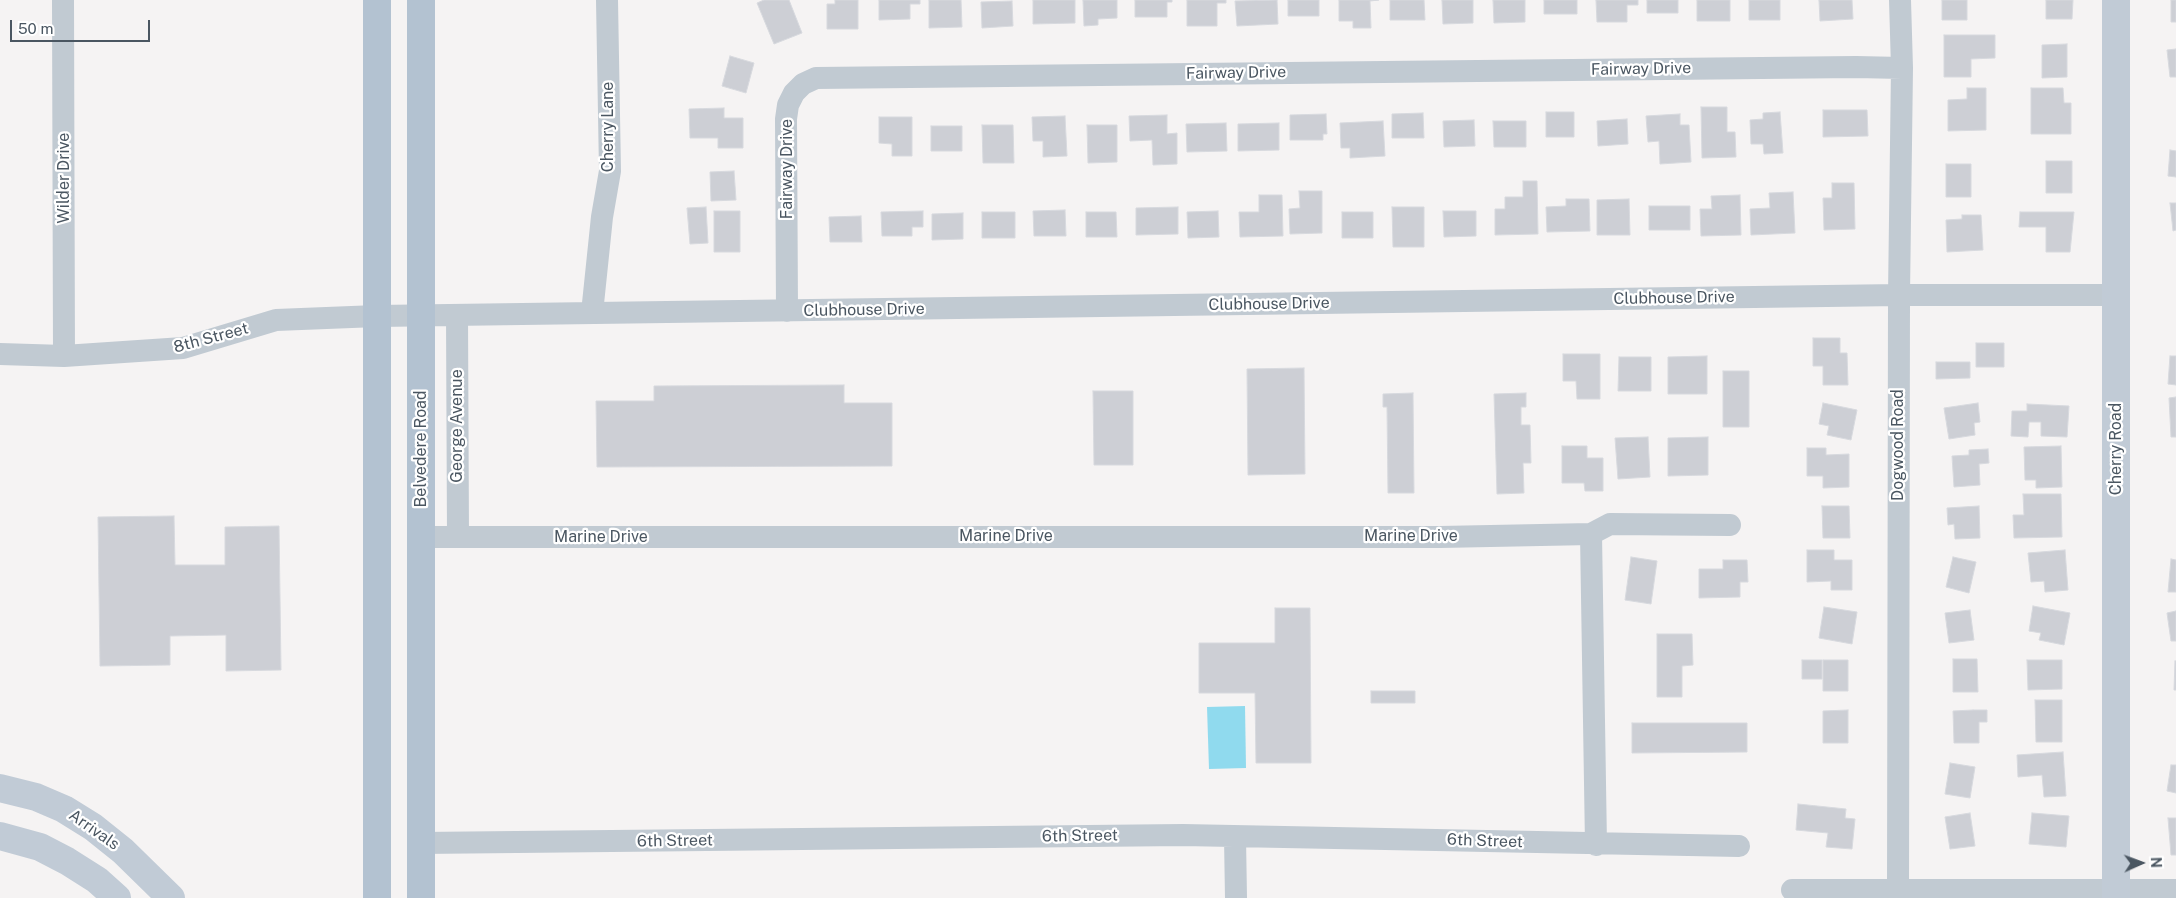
<!DOCTYPE html>
<style>
body{margin:0}
#map{position:relative;width:2176px;height:898px;overflow:hidden;background:#f5f3f3;font-family:"Public Sans",sans-serif}
canvas{display:block}
.north{position:absolute;left:2116px;top:838px;width:50px;height:50px;-webkit-text-stroke:4px #fff;paint-order:stroke;rotate:88deg;font-size:14px;font-weight:700;line-height:20px;text-align:center;color:#4a5661}
.north::after{content:'';display:block;margin:auto;width:18px;height:22px;background:#4a5661;clip-path:polygon(50% 0,100% 100%,50% 72%,0 100%)}
.scale{position:absolute;left:10px;top:20px;width:140px;height:22px;box-sizing:border-box;border:2px solid #4a5661;border-top:0;padding-left:6px;font-size:15px;line-height:18px;white-space:nowrap;color:#4a5661;-webkit-text-stroke:4px #fff;paint-order:stroke}
</style>
<div id="map">
<canvas width="2176" height="898"></canvas>
<div class="north">N</div>
<div class="scale">50 m</div>
</div>
<script>
const c = document.querySelector('canvas').getContext('2d');
c.lineJoin = 'round';
function paint(path, color) { c.fillStyle = color; c.fill(path, 'evenodd'); }
const shape = rows => new Path2D(rows.map(r => 'M' + r).join(''));
function stroke(path, color, width, dash) { c.strokeStyle = color; c.lineWidth = width; c.lineCap = dash ? 'butt' : 'round'; c.setLineDash(dash || []); c.stroke(path); }
function drawText(font, color, halo, rows, align = 'center') {
  c.font = font + ' "Public Sans",sans-serif'; c.lineWidth = 4.5; c.setLineDash([]); c.textBaseline = 'middle'; c.strokeStyle = halo; c.fillStyle = color; for (const [text, x, y, turn = 0] of rows) {
    c.save(); c.translate(x, y); c.rotate((+turn || 0) * Math.PI / 180); c.textAlign = isNaN(turn) ? turn : align; if (halo) c.strokeText(text, 0, 0); c.fillText(text, 0, 0); c.restore();
  }
}
paint(shape([
 [1245,706,1246,768,1209,769,1207,707]
]), '#90daee');
const building = shape([
 [764,0,789,0,802,33,774,44,757,3,764,0],
 [835,0,858,0,858,29,827,29,827,4,835,4,835,0],
 [879,0,920,0,920,4,910,4,910,19,879,20,879,0],
 [929,0,961,0,962,27,929,28,929,0],
 [1033,0,1075,0,1075,23,1033,24,1033,0],
 [1083,0,1117,0,1117,18,1098,19,1098,25,1084,26,1083,0],
 [1135,0,1172,0,1172,2,1167,2,1167,17,1135,17,1135,0],
 [1187,0,1226,0,1226,3,1217,3,1217,26,1187,26,1187,0],
 [1277,0,1278,24,1237,26,1235,1,1277,0],
 [1288,0,1319,0,1319,16,1288,16,1288,0],
 [1339,0,1379,0,1370,1,1371,28,1353,28,1353,21,1339,21,1339,0],
 [1390,0,1424,0,1425,20,1390,20,1390,0],
 [1442,0,1473,0,1473,23,1443,24,1442,0],
 [1493,0,1525,0,1525,22,1494,23,1493,0],
 [1544,0,1577,0,1577,14,1544,14,1544,0],
 [1596,0,1638,0,1638,5,1627,5,1627,22,1597,22,1596,0],
 [1647,0,1678,0,1678,13,1647,13,1647,0],
 [1697,0,1730,0,1730,21,1697,21,1697,0],
 [1749,0,1780,0,1780,20,1749,20,1749,0],
 [1819,0,1852,0,1853,19,1820,21,1819,0],
 [1942,0,1967,0,1967,20,1942,20,1942,0],
 [2046,0,2073,0,2072,19,2046,19,2046,0],
 [2171,0,2176,0,2176,22,2171,22,2171,0],
 [1012,1,1013,26,982,28,981,2,1012,1],
 [1944,35,1995,35,1995,58,1971,59,1971,77,1944,77,1944,35],
 [2067,44,2067,77,2042,78,2042,45,2067,44],
 [2176,49,2176,77,2170,77,2167,50,2176,49],
 [730,56,754,63,746,93,722,86,730,56],
 [1967,88,1986,88,1986,130,1948,131,1948,100,1967,99,1967,88],
 [2031,88,2063,88,2064,103,2071,103,2071,134,2031,134,2031,88],
 [1701,107,1727,107,1727,132,1735,132,1736,157,1702,158,1701,107],
 [724,108,724,118,743,118,743,148,718,148,718,138,690,138,689,109,724,108],
 [1823,110,1867,110,1868,136,1823,137,1823,110],
 [1546,112,1574,112,1574,137,1546,137,1546,112],
 [1780,112,1783,153,1764,154,1763,144,1751,144,1750,120,1763,119,1763,113,1780,112],
 [1423,113,1424,138,1392,138,1392,114,1423,113],
 [1326,114,1327,134,1323,134,1323,140,1290,140,1290,115,1326,114],
 [1680,114,1680,125,1689,125,1691,162,1660,164,1659,141,1648,142,1646,116,1680,114],
 [1167,115,1167,134,1177,133,1177,164,1153,165,1152,140,1130,141,1129,116,1167,115],
 [1065,116,1067,156,1043,157,1043,141,1033,141,1032,117,1065,116],
 [879,117,912,117,912,156,892,156,892,144,879,143,879,117],
 [1627,119,1628,144,1598,146,1597,121,1627,119],
 [1474,120,1475,146,1444,147,1443,121,1474,120],
 [1383,121,1385,156,1350,158,1350,148,1341,148,1340,123,1383,121],
 [1493,121,1526,121,1526,147,1494,147,1493,121],
 [1226,123,1227,151,1187,152,1186,124,1226,123],
 [1279,123,1279,150,1238,151,1238,124,1279,123],
 [982,125,1013,125,1014,163,983,163,982,125],
 [1087,125,1117,125,1117,162,1088,163,1087,125],
 [931,126,962,126,962,151,931,151,931,126],
 [2170,150,2176,151,2176,177,2168,176,2170,150],
 [2046,161,2072,161,2072,193,2046,193,2046,161],
 [1946,164,1971,164,1971,197,1946,197,1946,164],
 [734,171,736,200,711,201,710,172,734,171],
 [1523,181,1537,181,1538,234,1495,235,1495,209,1505,209,1505,197,1523,197,1523,181],
 [1832,183,1854,183,1855,229,1824,230,1823,198,1832,198,1832,183],
 [1299,191,1322,191,1322,233,1290,234,1289,209,1300,208,1299,191],
 [1793,192,1795,233,1751,235,1750,209,1770,208,1769,193,1793,192],
 [1259,195,1282,195,1283,236,1240,237,1239,212,1259,212,1259,195],
 [1740,195,1741,235,1701,236,1700,209,1712,209,1711,196,1740,195],
 [1566,199,1589,199,1590,231,1547,232,1546,207,1566,206,1566,199],
 [1629,199,1630,235,1597,235,1597,200,1629,199],
 [2170,203,2176,203,2176,230,2173,231,2170,203],
 [1649,206,1690,206,1690,230,1649,230,1649,206],
 [706,207,708,243,690,244,687,208,706,207],
 [1178,207,1178,234,1136,235,1136,208,1178,207],
 [1392,207,1424,207,1424,247,1393,247,1392,207],
 [1065,210,1066,236,1034,236,1033,211,1065,210],
 [714,211,740,211,740,252,714,252,714,211],
 [923,211,923,227,912,227,912,236,882,236,881,212,923,211],
 [1218,211,1219,237,1188,238,1187,212,1218,211],
 [1443,211,1476,211,1476,236,1444,237,1443,211],
 [982,212,1015,212,1015,238,982,238,982,212],
 [1086,212,1116,212,1117,237,1086,237,1086,212],
 [1342,212,1373,212,1373,238,1342,238,1342,212],
 [2020,212,2074,212,2070,252,2046,252,2046,227,2019,227,2020,212],
 [963,213,963,239,932,240,932,214,963,213],
 [1962,215,1981,215,1983,250,1947,252,1946,220,1962,219,1962,215],
 [861,216,862,242,830,242,829,217,861,216],
 [1813,338,1840,338,1840,353,1847,353,1848,385,1823,385,1823,366,1813,366,1813,338],
 [1976,343,2004,343,2004,367,1976,367,1976,343],
 [1563,354,1600,354,1600,399,1577,399,1576,381,1563,381,1563,354],
 [1707,356,1707,394,1668,394,1668,357,1707,356],
 [2170,356,2176,356,2176,385,2168,384,2170,356],
 [1619,357,1651,357,1651,391,1618,391,1619,357],
 [1936,362,1970,362,1970,378,1936,379,1936,362],
 [1304,368,1305,474,1248,475,1247,369,1304,368],
 [1723,371,1749,371,1749,427,1723,427,1723,371],
 [844,385,844,403,892,403,892,466,597,467,596,401,654,401,654,386,844,385],
 [1093,391,1133,391,1133,465,1094,465,1093,391],
 [1413,393,1414,493,1388,493,1387,407,1383,407,1383,394,1413,393],
 [1526,393,1526,407,1521,407,1521,425,1530,425,1531,463,1523,463,1524,493,1497,494,1494,394,1526,393],
 [2176,397,2176,437,2171,437,2169,398,2176,397],
 [1823,403,1857,410,1851,440,1827,435,1829,426,1819,424,1823,403],
 [1978,403,1980,422,1974,423,1975,435,1949,439,1944,408,1978,403],
 [2027,404,2069,406,2067,437,2041,436,2041,422,2029,422,2028,437,2011,436,2012,411,2027,411,2027,404],
 [1648,437,1650,477,1618,479,1615,438,1648,437],
 [1708,437,1708,475,1668,476,1668,438,1708,437],
 [1562,446,1587,446,1587,458,1603,458,1603,491,1585,491,1584,483,1562,483,1562,446],
 [2061,446,2062,487,2036,488,2036,480,2025,480,2024,447,2061,446],
 [1807,448,1826,448,1826,455,1849,454,1849,487,1823,488,1823,476,1807,476,1807,448],
 [1988,449,1989,463,1979,464,1980,485,1954,487,1952,456,1969,455,1969,450,1988,449],
 [2023,494,2061,494,2062,537,2014,538,2013,515,2024,515,2023,494],
 [1822,506,1849,506,1850,538,1823,538,1822,506],
 [1979,506,1980,538,1955,539,1954,524,1948,525,1947,508,1979,506],
 [174,516,175,565,225,565,225,527,279,526,281,670,226,671,226,635,170,636,170,665,100,666,98,517,174,516],
 [1807,550,1834,550,1834,560,1852,560,1852,590,1831,590,1831,581,1807,582,1807,550],
 [2065,550,2068,590,2045,592,2044,581,2031,582,2028,553,2065,550],
 [1631,557,1657,561,1651,604,1625,600,1631,557],
 [1953,557,1976,562,1969,593,1946,587,1953,557],
 [2171,559,2176,560,2176,592,2168,592,2171,559],
 [1723,560,1747,560,1748,582,1740,582,1740,597,1699,598,1699,569,1723,569,1723,560],
 [2033,606,2070,613,2064,645,2039,640,2041,633,2029,631,2033,606],
 [1824,607,1857,612,1852,644,1819,638,1824,607],
 [1275,608,1310,608,1311,763,1256,763,1255,693,1199,693,1199,643,1275,643,1275,608],
 [1970,610,1974,640,1949,643,1945,613,1970,610],
 [2176,611,2176,641,2171,641,2167,613,2176,611],
 [1657,634,1692,634,1693,665,1682,666,1682,697,1657,697,1657,634],
 [1953,659,1977,659,1978,692,1953,692,1953,659],
 [1802,660,1822,660,1822,679,1802,679,1802,660],
 [1823,660,1848,660,1848,691,1823,691,1823,660],
 [2027,660,2062,660,2062,689,2028,690,2027,660],
 [2175,661,2176,661,2176,690,2174,690,2175,661],
 [1371,691,1415,691,1415,703,1371,703,1371,691],
 [2035,700,2062,700,2062,742,2036,742,2035,700],
 [1848,710,1848,743,1823,743,1823,711,1848,710],
 [1973,710,1987,710,1987,722,1979,722,1979,743,1954,743,1953,711,1973,710],
 [1632,723,1747,723,1747,752,1632,753,1632,723],
 [2063,752,2066,796,2044,797,2042,775,2018,777,2017,755,2063,752],
 [1950,763,1975,767,1970,798,1945,794,1950,763],
 [2171,765,2176,765,2176,793,2167,791,2171,765],
 [1798,804,1846,809,1845,818,1855,819,1852,849,1826,847,1828,833,1796,830,1798,804],
 [1970,813,1975,846,1950,849,1945,817,1970,813],
 [2032,813,2069,816,2066,847,2029,844,2032,813],
 [2168,818,2176,818,2176,855,2171,855,2168,818]
]);
paint(building, '#cdcfd5');
stroke(building, '#d7d9de', 1);
stroke(shape([
 [63,0,64,356],
 [787,311,786,119,788,105,794,93,803,84,816,78,1856,67,1902,68],
 [592,313,602,217,610,171,607,0],
 [457,315,458,537],
 [0,354,64,356,183,348,276,320,377,316,1899,295,2116,295],
 [1591,534,1596,845],
 [420,537,1440,537,1591,534,1610,524,1730,525],
 [1235,837,1236,898],
 [421,843,1183,835,1739,846],
 [1792,890,2176,890],
 [1898,890,1899,295,1902,68,1900,0]
]), '#c1cad2', 22);
stroke(shape([
 [0,788,36,797,64,809,93,827,123,851,171,898],
 [0,836,40,847,67,861,97,880,117,898],
 [2116,898,2116,0]
]), '#c1cbd6', 28);
stroke(shape([
 [377,898,377,0],
 [421,898,421,0]
]), '#b3c2d1', 28);
drawText('16px', '#4a5661', '#fff', [
 ["Fairway Drive",1641,69,-1],
 ["Fairway Drive",1236,73,-1],
 ["Cherry Lane",608,127,-90],
 ["Fairway Drive",787,169,-90],
 ["Wilder Drive",64,178,-90],
 ["Clubhouse Drive",1674,298,-1],
 ["Clubhouse Drive",1269,304,-1],
 ["Clubhouse Drive",864,310,-1],
 ["8th Street",211,338,-15],
 ["George Avenue",457,426,-90],
 ["Dogwood Road",1898,445,-90],
 ["Belvedere Road",421,449,-90],
 ["Cherry Road",2116,449,-90],
 ["Marine Drive",1006,536],
 ["Marine Drive",1411,536],
 ["Marine Drive",601,537],
 ["Arrivals",94,830,35],
 ["6th Street",1080,836,-1],
 ["6th Street",675,841,-1],
 ["6th Street",1485,841,2]
]);
</script>
